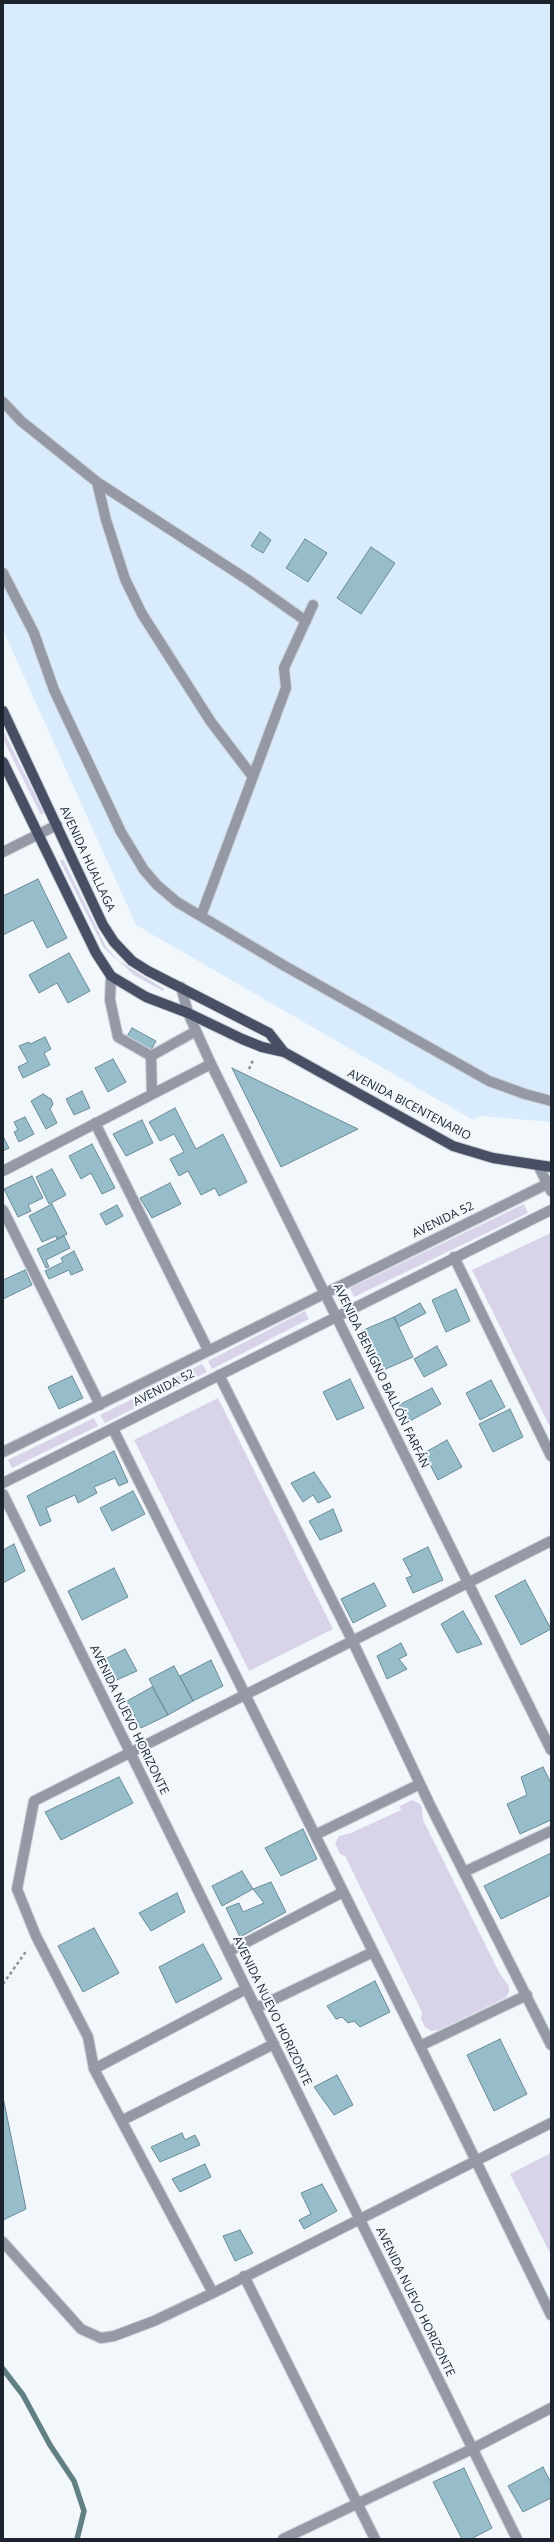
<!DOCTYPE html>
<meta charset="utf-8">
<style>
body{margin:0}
#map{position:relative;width:554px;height:2542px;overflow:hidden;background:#f2f7fc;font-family:"Open Sans",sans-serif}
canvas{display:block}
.frame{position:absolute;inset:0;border:4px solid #1b242c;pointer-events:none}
</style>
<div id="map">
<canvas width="554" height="2542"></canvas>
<div class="frame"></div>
</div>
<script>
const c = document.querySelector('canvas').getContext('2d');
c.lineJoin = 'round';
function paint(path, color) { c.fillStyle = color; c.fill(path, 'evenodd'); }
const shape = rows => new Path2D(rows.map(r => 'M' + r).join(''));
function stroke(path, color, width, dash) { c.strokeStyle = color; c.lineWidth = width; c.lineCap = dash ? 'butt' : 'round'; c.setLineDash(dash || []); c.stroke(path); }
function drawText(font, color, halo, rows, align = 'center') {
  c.font = font + ' "Open Sans",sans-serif'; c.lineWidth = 4; c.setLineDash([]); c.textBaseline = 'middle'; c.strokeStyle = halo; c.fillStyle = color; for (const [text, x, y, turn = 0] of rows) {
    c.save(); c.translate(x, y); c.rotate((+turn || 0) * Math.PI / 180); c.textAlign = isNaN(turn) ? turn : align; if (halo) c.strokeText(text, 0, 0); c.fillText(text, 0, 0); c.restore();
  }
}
paint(shape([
 [3,3,551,3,551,1122,480,1116,473,1120,136,925,3,630]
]), '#d9ecfd');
paint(shape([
 [3,730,44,813,41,815,3,739],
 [63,859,106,947,119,961,164,989,163,991,134,975,104,948,60,861],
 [524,1204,528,1213,354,1297,350,1288],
 [551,1233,551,1429,472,1270],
 [305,1311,309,1319,212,1369,208,1361],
 [202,1364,207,1372,105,1423,100,1415],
 [218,1398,333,1629,249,1671,134,1440],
 [94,1418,98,1426,12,1468,8,1460],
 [412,1800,420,1804,422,1808,423,1820,500,1974,509,1986,509,1992,505,1998,439,2030,431,2031,425,2027,421,2019,422,2012,345,1856,340,1854,335,1843,339,1836,351,1833,401,1810,400,1806],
 [551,2153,551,2255,510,2174]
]), '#d8d3e9');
stroke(shape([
 [3,2369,23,2395,50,2445,74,2481,84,2511,77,2539]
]), '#618083', 5.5);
const building = shape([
 [260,532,271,540,263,553,251,546,260,532],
 [305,539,327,553,308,582,286,568,305,539],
 [371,547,395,563,361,614,337,598,371,547],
 [38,879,67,938,47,948,33,920,3,935,3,896,38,879],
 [69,953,90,991,68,1003,57,983,39,993,29,975,69,953],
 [132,1028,156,1041,146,1059,122,1045,132,1028],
 [45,1037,51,1049,44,1053,50,1065,23,1078,18,1067,28,1062,19,1046,29,1042,30,1044,45,1037],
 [113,1059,126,1082,108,1092,95,1068,113,1059],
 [232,1068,358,1129,281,1167,232,1068],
 [82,1091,90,1108,74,1115,66,1099,82,1091],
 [43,1094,51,1099,53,1104,50,1109,57,1123,46,1129,31,1101,43,1094],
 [175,1108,196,1149,223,1134,247,1182,219,1196,215,1188,201,1195,188,1171,179,1176,170,1159,184,1152,174,1134,160,1141,149,1122,175,1108],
 [25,1117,34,1134,19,1142,14,1132,18,1130,14,1122,25,1117],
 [142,1120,153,1143,126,1156,113,1134,142,1120],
 [3,1136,9,1148,3,1151,3,1136],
 [92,1144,115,1188,102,1194,91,1173,81,1179,69,1156,92,1144],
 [52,1169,66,1195,49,1204,36,1177,52,1169],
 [32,1176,43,1198,28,1205,31,1211,18,1217,4,1189,32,1176],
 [170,1183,181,1204,152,1218,140,1198,170,1183],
 [52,1204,67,1234,57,1239,56,1236,42,1242,29,1216,52,1204],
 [117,1205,123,1216,106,1225,100,1214,117,1205],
 [64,1236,70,1248,46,1260,49,1267,46,1268,37,1249,64,1236],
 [74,1251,83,1270,71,1275,69,1270,49,1279,45,1271,63,1262,61,1258,74,1251],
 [25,1270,32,1285,3,1299,3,1280,25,1270],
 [456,1289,470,1321,446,1332,432,1300,456,1289],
 [420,1303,426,1313,399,1327,394,1317,420,1303],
 [394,1317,413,1357,379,1372,361,1331,394,1317],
 [437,1346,447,1365,424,1377,414,1359,437,1346],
 [72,1376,83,1398,59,1409,48,1387,72,1376],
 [350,1379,364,1408,337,1420,323,1392,350,1379],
 [491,1380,505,1407,480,1420,466,1393,491,1380],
 [432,1388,441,1404,408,1422,399,1405,432,1388],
 [510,1409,523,1437,493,1452,479,1424,510,1409],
 [447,1440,462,1467,438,1480,424,1453,447,1440],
 [114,1451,128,1482,119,1486,115,1478,94,1487,97,1493,78,1503,75,1495,46,1508,51,1521,40,1526,27,1496,114,1451],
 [314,1472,331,1497,318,1503,313,1495,303,1502,291,1483,314,1472],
 [133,1491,145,1514,112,1531,100,1508,133,1491],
 [333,1509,342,1531,320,1540,309,1521,333,1509],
 [14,1544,25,1571,3,1583,3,1550,14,1544],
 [428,1547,443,1580,413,1593,406,1578,412,1576,403,1559,428,1547],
 [114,1568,128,1597,82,1620,68,1591,114,1568],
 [525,1580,551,1629,521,1645,495,1596,525,1580],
 [374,1583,386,1606,353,1623,341,1599,374,1583],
 [463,1611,482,1644,457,1653,441,1624,463,1611],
 [401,1643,407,1655,399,1659,407,1669,387,1679,377,1656,401,1643],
 [125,1649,137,1671,112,1682,101,1661,125,1649],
 [211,1660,223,1686,193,1701,180,1676,211,1660],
 [174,1666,193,1701,168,1715,149,1679,174,1666],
 [152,1687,168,1715,141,1728,127,1701,152,1687],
 [543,1767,551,1783,551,1820,520,1834,507,1804,527,1795,521,1777,543,1767],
 [119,1777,133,1803,61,1840,45,1812,119,1777],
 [303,1829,317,1859,281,1876,265,1848,303,1829],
 [551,1853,551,1895,501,1919,484,1886,551,1853],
 [242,1871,253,1889,222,1906,212,1886,242,1871],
 [271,1882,286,1912,240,1937,226,1908,239,1903,243,1912,264,1903,253,1889,271,1882],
 [177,1893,185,1912,151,1931,139,1913,177,1893],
 [94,1928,119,1973,83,1992,58,1946,94,1928],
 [203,1944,222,1979,176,2003,159,1967,203,1944],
 [375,1981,390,2012,360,2027,354,2021,348,2023,342,2017,336,2019,327,2006,375,1981],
 [500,2039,527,2094,494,2111,467,2055,500,2039],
 [337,2075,353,2105,334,2115,314,2087,337,2075],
 [3,2097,26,2209,3,2220,3,2097],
 [182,2133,185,2140,195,2135,200,2145,160,2162,151,2147,182,2133],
 [205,2164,211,2177,180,2192,172,2179,205,2164],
 [322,2184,337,2211,304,2229,299,2220,311,2214,301,2193,322,2184],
 [240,2230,253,2253,235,2261,223,2236,240,2230],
 [543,2467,551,2483,551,2498,523,2512,508,2486,543,2467],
 [464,2468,492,2528,471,2539,462,2539,433,2482,464,2468]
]);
paint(building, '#98bdca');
stroke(building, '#698b97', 1);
const minor = shape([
 [3,402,21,421,97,482,248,580,306,621],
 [97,482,106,520,125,579,142,614,211,722,253,777],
 [3,573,34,633,54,690,121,832,144,870,157,885,177,902,283,965,489,1081,525,1094,551,1101],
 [3,852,57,825],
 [201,916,286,688,284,668,313,605],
 [111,976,110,1000,118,1037,151,1056],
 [181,987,188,1013,211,1064,551,1750],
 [151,1056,196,1031],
 [151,1056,152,1094],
 [95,1123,208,1350],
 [538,1165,551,1191],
 [3,1171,211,1064],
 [3,1210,100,1405],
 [454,1257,551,1456],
 [219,1375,352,1640,430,1805,551,2045],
 [113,1429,420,2046,551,2315],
 [3,1452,551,1182],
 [3,1483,551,1210],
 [3,1494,517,2539],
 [315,1835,420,1784],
 [464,1872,551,1831],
 [228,1952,343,1892],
 [256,2008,373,1952],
 [420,2046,527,1995],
 [94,2069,246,1989],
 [123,2120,274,2044],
 [3,2242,81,2329,101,2338,114,2336,154,2321,213,2293,551,2123],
 [244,2276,375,2539],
 [213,2293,94,2069,88,2037,36,1936,17,1889,34,1801,551,1541],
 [283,2539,472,2449,551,2408]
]);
const major = shape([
 [3,711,103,925,114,942,132,961,148,971,269,1033,284,1052],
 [3,762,96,953,111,976,146,997,188,1013,242,1039,262,1047,284,1052,453,1146,493,1158,551,1167]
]);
stroke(minor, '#cbd1d7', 12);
stroke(major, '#cbd1d7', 12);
stroke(shape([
 [249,1069,254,1058],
 [3,1984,27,1950]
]), '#8a9197', 2.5, [3, 3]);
stroke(minor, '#9599a6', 10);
stroke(major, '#484f64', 10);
drawText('12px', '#1b242c', '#f2f7fc', [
 ["AVENIDA HUALLAGA",87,859,65],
 ["AVENIDA BICENTENARIO",409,1105,28],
 ["AVENIDA 52",443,1220,-26],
 ["AVENIDA BENIGNO BALLÓN FARFÁN",381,1376,64],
 ["AVENIDA 52",164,1388,-27],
 ["AVENIDA NUEVO HORIZONTE",129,1720,64],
 ["AVENIDA NUEVO HORIZONTE",272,2011,64],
 ["AVENIDA NUEVO HORIZONTE",415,2302,64]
]);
</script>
